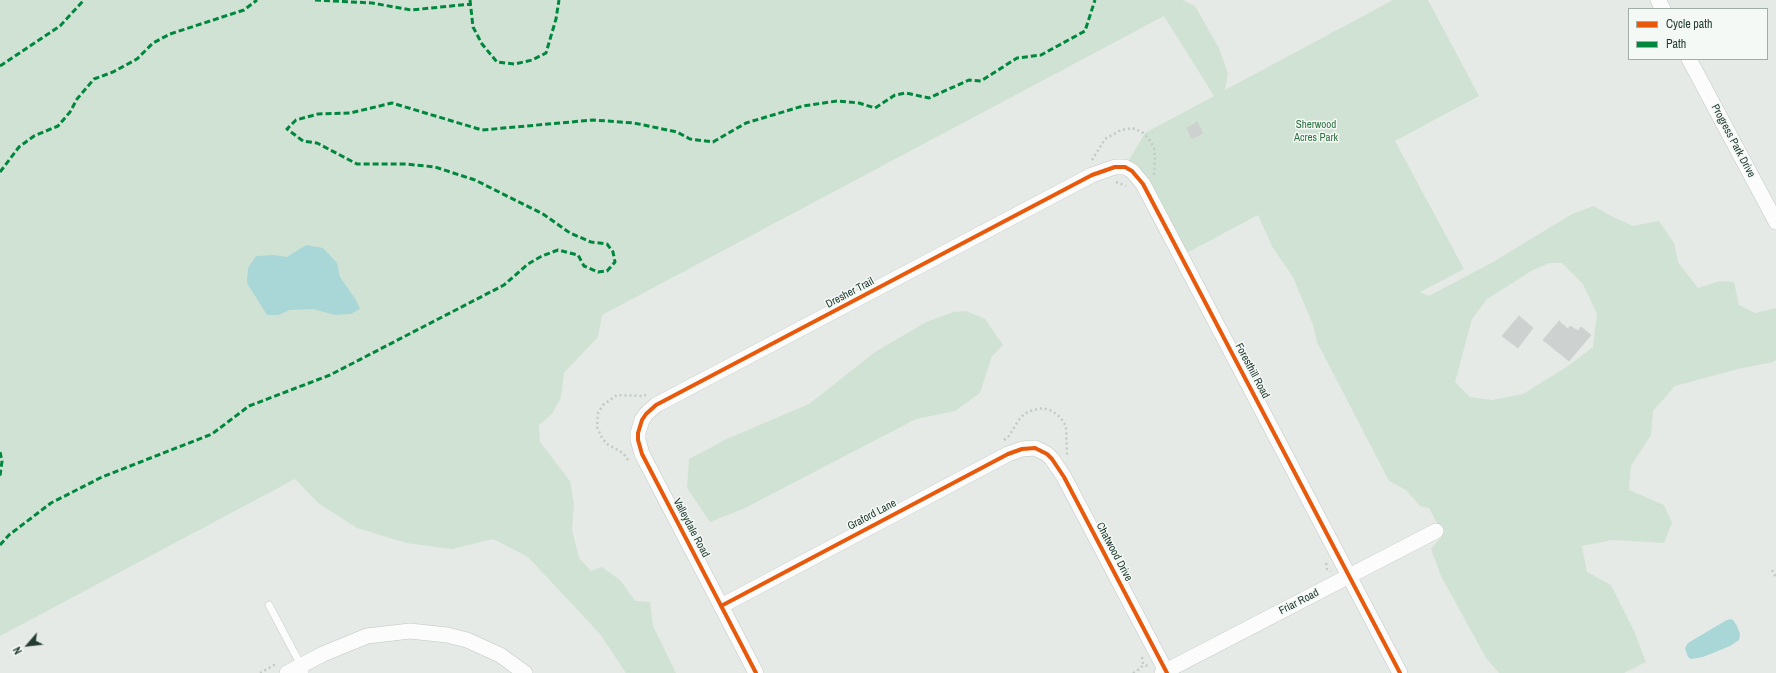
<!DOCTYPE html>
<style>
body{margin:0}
#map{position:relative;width:1776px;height:673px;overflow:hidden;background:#e5eae7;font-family:"Archivo Narrow",sans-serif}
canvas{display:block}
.legend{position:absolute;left:1628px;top:8px;width:140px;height:52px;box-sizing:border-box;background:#f4f9f6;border:1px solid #a1aea8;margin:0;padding:5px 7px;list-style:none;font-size:12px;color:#243d33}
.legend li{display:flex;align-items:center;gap:8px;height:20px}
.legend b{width:20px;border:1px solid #a1aea8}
.north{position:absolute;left:8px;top:625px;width:40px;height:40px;-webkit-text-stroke:3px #f4f9f6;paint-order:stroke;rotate:242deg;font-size:11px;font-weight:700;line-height:16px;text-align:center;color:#243d33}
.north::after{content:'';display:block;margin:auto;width:14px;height:18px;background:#243d33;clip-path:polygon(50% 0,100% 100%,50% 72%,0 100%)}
</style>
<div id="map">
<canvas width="1776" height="673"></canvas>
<ul class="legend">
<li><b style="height:5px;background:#e8590c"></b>Cycle path</li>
<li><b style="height:5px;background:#00873e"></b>Path</li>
</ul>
<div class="north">N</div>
</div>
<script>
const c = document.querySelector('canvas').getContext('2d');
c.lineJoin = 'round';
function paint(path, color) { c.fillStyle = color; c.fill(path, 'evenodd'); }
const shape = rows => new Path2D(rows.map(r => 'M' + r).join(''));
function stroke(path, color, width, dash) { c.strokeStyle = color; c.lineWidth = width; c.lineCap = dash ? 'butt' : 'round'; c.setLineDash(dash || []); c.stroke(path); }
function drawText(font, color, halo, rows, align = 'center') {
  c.font = font + ' "Archivo Narrow",sans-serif'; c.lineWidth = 3; c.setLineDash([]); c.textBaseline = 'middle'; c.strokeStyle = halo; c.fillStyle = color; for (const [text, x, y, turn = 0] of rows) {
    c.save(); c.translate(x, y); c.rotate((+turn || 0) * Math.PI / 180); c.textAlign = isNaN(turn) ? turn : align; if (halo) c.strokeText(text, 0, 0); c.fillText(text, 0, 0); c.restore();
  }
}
paint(shape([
 [0,0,1182,0,1195,6,1219,48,1228,73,1225,90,1393,0,1428,0,1479,96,1395,141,1464,269,1420,292,1429,296,1493,262,1572,214,1594,206,1611,216,1633,226,1659,221,1674,243,1678,262,1698,288,1720,281,1734,282,1739,305,1755,313,1776,308,1776,360,1773,362,1738,369,1675,386,1653,411,1651,435,1631,466,1629,490,1664,505,1672,523,1664,543,1612,540,1582,546,1587,572,1611,585,1635,633,1646,662,1624,673,1499,673,1486,658,1441,576,1431,549,1443,535,1429,508,1420,506,1406,490,1389,481,1317,342,1313,325,1293,277,1273,248,1258,215,1181,256,1125,167,1145,133,1214,96,1164,16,602,315,598,337,564,373,561,397,552,414,539,425,540,442,570,481,574,504,572,530,579,558,591,571,602,567,621,581,635,601,650,602,653,626,676,673,626,673,600,634,528,557,493,539,452,549,406,543,357,528,318,503,295,479,0,636],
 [1549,263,1562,263,1583,284,1597,314,1593,347,1568,366,1523,394,1492,400,1470,397,1455,382,1472,319,1487,299,1533,270],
 [966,311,985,319,1003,345,992,356,980,393,955,411,916,419,745,508,710,522,687,488,689,459,729,438,809,404,875,352,926,322,954,312]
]), '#d0e2d3');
paint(shape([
 [306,245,323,248,337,263,340,277,356,300,360,309,351,314,335,315,313,309,290,310,278,315,267,315,247,283,248,268,256,256,274,255,287,257],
 [1730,619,1733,620,1737,626,1740,634,1739,640,1730,646,1703,657,1691,659,1688,657,1685,648,1688,643,1725,621]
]), '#a9d6d6');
const building = shape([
 [1197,122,1203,133,1192,139,1187,128,1197,122],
 [1519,316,1533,328,1518,348,1502,336,1519,316],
 [1559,321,1568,329,1570,326,1578,331,1581,327,1591,335,1569,361,1543,340,1559,321]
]);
paint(building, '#cdd1cf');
stroke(building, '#ced3d0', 1);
const service = shape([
 [269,605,305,673]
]);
const minor = shape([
 [1658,0,1663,9],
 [1689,59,1776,222],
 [721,606,1008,454,1022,449,1035,448,1047,454,1052,459,1064,477,1167,673],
 [287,673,323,654,367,636,410,631,447,635,467,640,500,655,525,673],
 [756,673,642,454,638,440,638,433,642,420,646,414,656,405,1092,175,1115,167,1125,167,1132,171,1143,184,1400,673],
 [1162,673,1436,531]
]);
stroke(service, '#c2c7c4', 8);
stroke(minor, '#c2c7c4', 16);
stroke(shape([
 [1092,160,1105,139,1121,130,1132,128,1142,132,1149,139,1154,148,1155,157,1154,175],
 [1116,182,1126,186],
 [1004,440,1009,436,1018,421,1024,414,1033,410,1043,408,1052,411,1060,417,1066,426,1067,455],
 [628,460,623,453,607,444,602,438,597,427,598,413,603,405,617,395,641,396,646,395],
 [1326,563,1327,569,1331,571],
 [1772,570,1776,577],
 [1142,657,1143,664,1148,666],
 [260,673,276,664],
 [1133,673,1141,668,1143,664]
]), '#c2cac5', 2.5, [2, 3]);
stroke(service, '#fbfcfb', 7);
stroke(minor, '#fbfcfb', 15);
stroke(shape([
 [315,0,372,3,411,10,471,4],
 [470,0,473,27,482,44,497,62,515,64,532,60,546,53,556,19,559,0],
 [0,66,60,26,84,0],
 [0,172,19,147,34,136,58,126,70,112,77,99,94,79,113,72,137,59,153,43,170,34,244,10,257,0],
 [0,452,2,461,0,476],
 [0,545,9,535,51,503,102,477,212,434,249,406,330,375,504,285,528,264,542,256,558,250,578,255,584,266,598,272,607,271,615,262,613,252,607,244,591,242,570,233,543,214,475,180,435,167,406,164,357,164,317,143,303,141,287,129,296,120,318,114,350,113,392,103,482,130,593,120,634,123,677,132,690,139,713,142,746,123,803,106,837,101,859,103,875,108,895,95,906,93,929,98,969,80,981,81,1017,58,1041,55,1085,31,1095,0]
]), '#00873e', 3, [6, 3]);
stroke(shape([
 [721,606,1008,454,1022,449,1035,448,1047,454,1052,459,1064,477,1167,673],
 [756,673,642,454,638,440,638,433,642,420,646,414,656,405,1092,175,1115,167,1125,167,1132,171,1143,184,1400,673]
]), '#e8590c', 4);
drawText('11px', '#307141', '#f4f9f6', [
 ["Sherwood",1316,125],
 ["Acres Park",1316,138]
]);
drawText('11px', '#243d33', '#f4f9f6', [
 ["Progress Park Drive",1733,141,62],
 ["Dresher Trail",850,293,-28],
 ["Foresthill Road",1252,371,62],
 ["Graford Lane",872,515,-28],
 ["Valleydale Road",691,528,62],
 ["Chatwood Drive",1114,552,62],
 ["Friar Road",1299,602,-27]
]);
</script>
